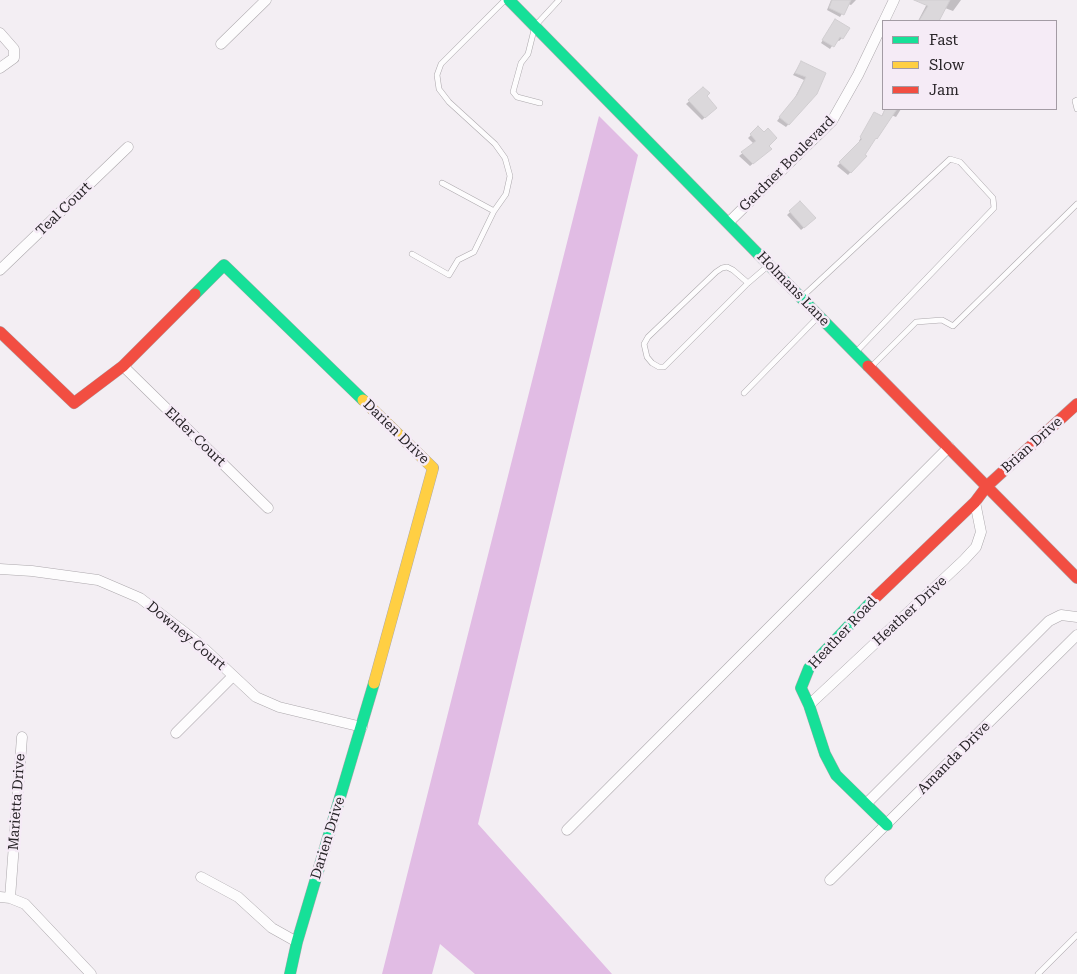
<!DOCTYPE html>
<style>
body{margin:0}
#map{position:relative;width:1077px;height:974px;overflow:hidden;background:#f3eef3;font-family:"Roboto Serif",serif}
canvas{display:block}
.legend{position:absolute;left:882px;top:20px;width:175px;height:90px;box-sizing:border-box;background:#f5ebf6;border:1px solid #a39ba4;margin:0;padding:6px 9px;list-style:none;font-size:15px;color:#282428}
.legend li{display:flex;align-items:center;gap:10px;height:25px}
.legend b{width:25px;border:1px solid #a39ba4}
</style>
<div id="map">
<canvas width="1077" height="974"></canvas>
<ul class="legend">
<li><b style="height:6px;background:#16e098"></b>Fast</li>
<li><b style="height:6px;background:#ffcf43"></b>Slow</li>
<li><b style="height:6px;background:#f24e42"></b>Jam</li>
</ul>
</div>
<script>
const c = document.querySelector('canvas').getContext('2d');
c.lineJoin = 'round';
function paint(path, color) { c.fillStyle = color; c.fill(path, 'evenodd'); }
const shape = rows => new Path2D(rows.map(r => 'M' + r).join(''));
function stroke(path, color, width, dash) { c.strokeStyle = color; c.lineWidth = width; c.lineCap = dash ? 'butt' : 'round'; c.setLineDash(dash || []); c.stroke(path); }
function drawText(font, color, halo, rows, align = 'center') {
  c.font = font + ' "Roboto Serif",serif'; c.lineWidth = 5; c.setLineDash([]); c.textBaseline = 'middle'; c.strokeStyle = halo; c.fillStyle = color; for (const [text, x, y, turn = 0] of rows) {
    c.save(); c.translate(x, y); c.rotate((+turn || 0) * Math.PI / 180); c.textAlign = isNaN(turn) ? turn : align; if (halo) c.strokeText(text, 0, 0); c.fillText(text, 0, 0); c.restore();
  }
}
paint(shape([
 [599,116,638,155,478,824,612,974,475,974,440,944,432,974,382,974]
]), '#e1bce4');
paint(shape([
 [831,0,856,0,851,5,848,4,840,17,827,10],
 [929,0,961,0,953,11,945,8,938,21,918,21],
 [835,21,842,38,839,41,836,40,830,49,821,43],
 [801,63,816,93,786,127,777,121,794,99,804,80,793,75],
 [703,89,705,96,715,108,702,120,686,104],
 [885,109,901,109,896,117,891,115,864,155,865,156,848,175,837,166,861,142,859,141,874,115,881,117],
 [758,128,768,151,750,166,739,156,754,144,748,138],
 [800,203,812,221,801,230,787,215]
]), '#0003');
const building = shape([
 [832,0,851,0,844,15,829,8,832,0],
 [914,0,950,0,939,21,919,21,928,6,914,0],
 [835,19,850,28,843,39,840,37,834,47,822,40,835,19],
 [801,61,826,73,817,94,789,125,779,117,797,95,806,77,795,73,801,61],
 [703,87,710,93,707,96,717,108,705,118,688,100,703,87],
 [885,109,897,109,877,139,876,138,865,155,867,156,851,173,839,162,862,139,860,137,874,112,882,116,885,109],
 [758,126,764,132,768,128,777,138,769,146,772,149,753,164,741,152,756,141,750,134,758,126],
 [800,201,816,218,804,228,789,211,800,201]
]);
paint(building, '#dbd8db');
stroke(building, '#d1ced1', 1);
const lane = shape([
 [1077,100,1075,101,1077,109],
 [540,103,517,97,513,92,521,63,528,54,535,26,559,0],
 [442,183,494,211],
 [412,254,449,275,458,260,474,252,494,211,506,194,510,176,505,158,495,144,449,102,439,89,437,75,441,64,505,0],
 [748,283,733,270,727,267,722,268,716,272,648,337,644,344,647,357,652,363,659,367,664,367,748,283,769,265],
 [802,297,950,159,960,162,993,198,994,208,856,352],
 [871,367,916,322,942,320,953,326,1077,204],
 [744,393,819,316],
 [1038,974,1077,935]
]);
const street = shape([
 [884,21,894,0],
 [0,33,14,49,14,58,0,68],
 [221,44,266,0],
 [728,223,832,121,858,75,883,23],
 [0,270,128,147],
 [123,366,268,508],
 [0,569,32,571,98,580,140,598,196,641,256,697,279,707,362,727],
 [809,705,964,560,976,547,981,532,975,502],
 [176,733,233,676],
 [866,804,1049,621,1061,615,1077,617],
 [567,830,949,447],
 [201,877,238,897,272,928,297,942],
 [830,880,1077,635],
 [0,897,10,898,25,904,91,974],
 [10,898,22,737]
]);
const fast = shape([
 [509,0,868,366],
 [195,294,224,265,363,400],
 [873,600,809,668,801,688,809,705,825,754,836,775,887,825],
 [290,974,297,942,374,683]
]);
const slow = shape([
 [363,400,433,468,374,683]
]);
const jam = shape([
 [0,332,74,403,123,366,195,294],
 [868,366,1077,578],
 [873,600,975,502,987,486,1077,404]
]);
stroke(lane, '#aca8ac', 6);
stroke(street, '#aca8ac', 11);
stroke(fast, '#aca8ac', 12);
stroke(slow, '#aca8ac', 12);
stroke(jam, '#aca8ac', 12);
stroke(lane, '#fdfcfd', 5);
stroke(street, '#fdfcfd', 10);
stroke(fast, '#16e098', 11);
stroke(slow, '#ffcf43', 11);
stroke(jam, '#f24e42', 11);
drawText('14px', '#282428', '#f5ebf6', [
 ["Gardner Boulevard",787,164,-45],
 ["Teal Court",64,209,-44],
 ["Holmans Lane",793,289,46],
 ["Darien Drive",396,432,44],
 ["Elder Court",195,437,44],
 ["Brian Drive",1032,445,-42],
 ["Heather Drive",910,611,-43],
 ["Heather Road",843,633,-47],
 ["Downey Court",186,636,40],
 ["Amanda Drive",954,758,-45],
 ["Marietta Drive",17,802,-86],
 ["Darien Drive",328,838,-73]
]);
</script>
